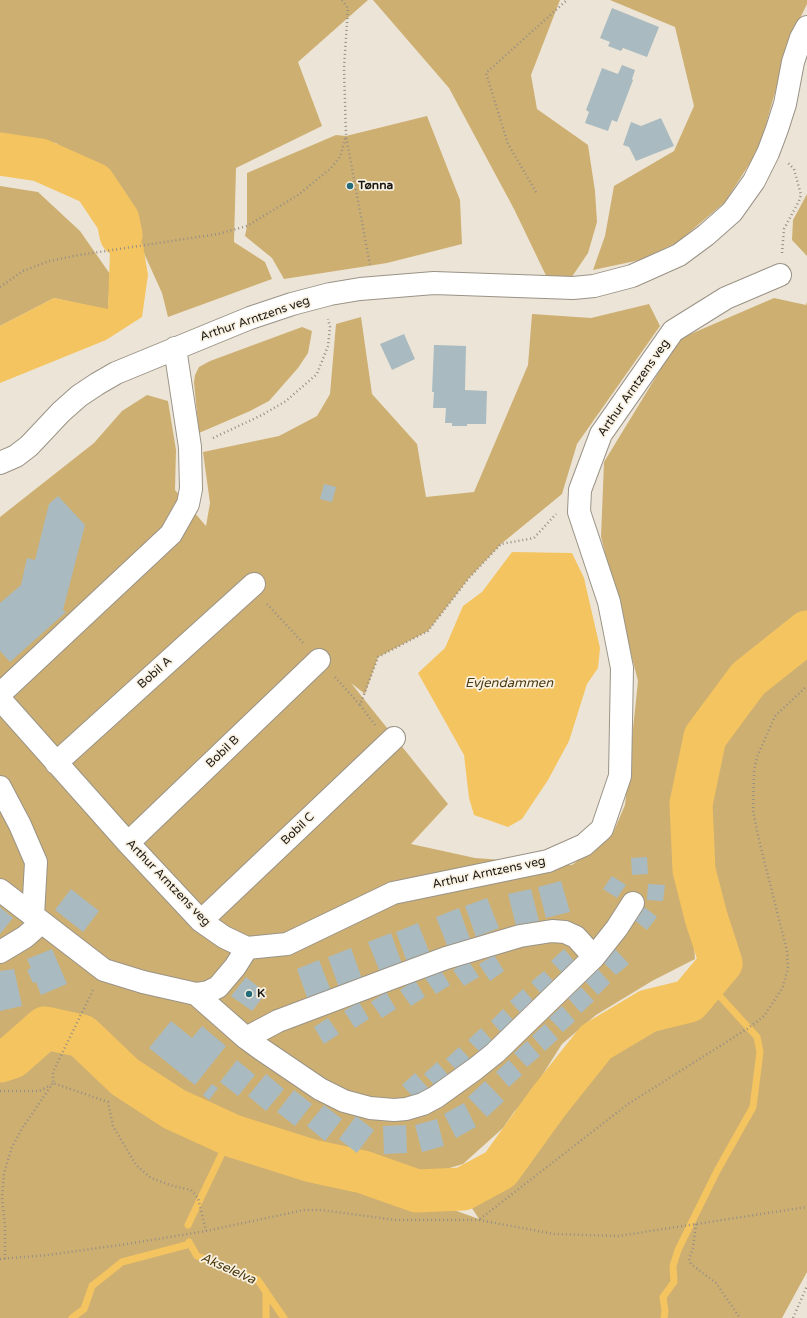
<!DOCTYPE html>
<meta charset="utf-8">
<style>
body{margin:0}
canvas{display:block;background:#ece4d6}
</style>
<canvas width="807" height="1318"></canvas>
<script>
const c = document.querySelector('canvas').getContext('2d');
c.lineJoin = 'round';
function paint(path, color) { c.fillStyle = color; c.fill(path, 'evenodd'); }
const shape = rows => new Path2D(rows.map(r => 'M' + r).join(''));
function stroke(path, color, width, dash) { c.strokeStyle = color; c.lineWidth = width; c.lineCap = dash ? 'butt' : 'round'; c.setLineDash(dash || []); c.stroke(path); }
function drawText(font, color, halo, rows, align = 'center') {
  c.font = font + ' "Varela Round",sans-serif'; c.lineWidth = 3.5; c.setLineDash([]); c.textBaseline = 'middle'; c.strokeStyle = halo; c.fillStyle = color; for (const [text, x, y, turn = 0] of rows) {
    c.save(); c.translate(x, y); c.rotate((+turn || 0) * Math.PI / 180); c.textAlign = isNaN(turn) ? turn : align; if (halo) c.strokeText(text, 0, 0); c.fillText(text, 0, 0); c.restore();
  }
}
paint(shape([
 [0,0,368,0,298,62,322,126,236,168,234,242,265,262,272,279,168,317,162,293,128,218,105,176,56,143,0,136],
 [373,0,560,0,531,75,537,109,588,145,595,191,597,222,588,253,567,284,552,288,514,209,449,88],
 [610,0,807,0,807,4,790,39,759,149,725,202,678,242,640,260,593,270,605,236,614,186,674,151,694,106,675,27],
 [427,116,460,200,462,244,387,263,284,279,272,258,245,236,247,226,247,173,336,135,346,136],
 [0,186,38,192,80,231,110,274,108,310,54,298,0,326],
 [807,194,807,256,792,240,793,220],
 [774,298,806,305,807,302,807,625,766,655,701,735,686,841,695,959,652,981,596,1015,562,1044,529,1096,514,1112,503,1128,463,1164,436,1172,404,1175,374,1167,345,1155,318,1150,264,1136,229,1123,124,1055,110,1085,160,1117,208,1144,314,1170,364,1191,417,1206,451,1209,479,1219,462,1193,501,1170,550,1105,598,1044,648,1012,691,1002,725,963,709,916,698,871,697,805,707,741,750,684,807,637,807,1272,782,1318,0,1318,0,517,94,443,122,411,147,395,168,401,176,450,175,490,206,526,210,503,203,452,279,436,317,416,330,394,336,324,361,317,372,394,417,444,426,497,474,492,528,365,532,314,591,318,649,304,660,326,577,444,562,494,501,544,469,578,428,631,378,657,365,694,351,683,448,804,411,844,475,858,572,865,613,833,625,805,638,681,601,537,604,462,679,339],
 [302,327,312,331,308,353,298,368,269,401,250,411,199,433,194,383,195,375,199,367,210,361]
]), '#ceaf72');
paint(shape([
 [40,160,94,184,128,218,143,245,148,275,142,317,106,340,0,383,0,326,54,298,108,309,110,250,83,197],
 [512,552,572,553,584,578,600,648,598,668,587,684,569,741,548,780,522,819,508,827,474,815,469,798,464,755,418,673,445,648,463,606,482,592]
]), '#f4c460');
stroke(shape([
 [188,1225,225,1147,239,1138],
 [189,1242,197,1256,213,1262,258,1280,266,1292,266,1318],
 [266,1292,284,1318],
 [72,1318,84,1309,92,1286,122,1262,190,1244],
 [664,1318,665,1311,663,1297,674,1282,673,1266,678,1250,717,1171,753,1107,760,1052,757,1037,706,981]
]), '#f4c460', 7);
stroke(shape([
 [0,154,40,160,94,184,118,220,121,235],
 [0,1061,12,1057,45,1028,82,1036,125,1077,174,1109,233,1136,312,1161,363,1172,417,1191,463,1189,500,1169,549,1101,596,1042,648,1011,689,1001,721,963,706,917,694,870,691,804,705,737,748,679,807,632]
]), '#f4c460', 43);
paint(shape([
 [612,8,659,27,647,57,623,48,621,51,608,46,610,42,600,38],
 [622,65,635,70,632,79,633,80,617,122,612,120,608,131,585,123,589,112,586,110,602,68,618,74],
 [661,118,674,146,636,161,629,147,623,145,631,122,641,126],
 [404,334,415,359,392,370,380,344],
 [434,345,466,346,465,390,487,391,486,424,467,424,467,426,452,426,452,423,445,423,446,408,433,408,434,392,432,392],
 [324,484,336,487,332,502,320,499],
 [58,496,85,525,63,610,66,612,10,662,0,651,0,603,21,585,27,558,35,560,49,504],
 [647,857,648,874,632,875,631,858],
 [612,876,626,885,617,898,603,889],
 [561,881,570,912,546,918,538,887],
 [648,884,665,885,663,901,647,900],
 [71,889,99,911,83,932,55,910],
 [531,889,539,921,516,926,508,894],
 [487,898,499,928,476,937,465,906],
 [643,906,657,917,647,930,633,919],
 [0,907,13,918,0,934],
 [459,908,470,939,448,948,436,917],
 [418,923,430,954,407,962,396,932],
 [391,933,402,964,380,972,368,942],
 [351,948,362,979,339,988,328,957],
 [52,949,67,984,41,995,36,982,33,983,27,970,31,968,27,959],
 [564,949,577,964,564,975,551,961],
 [615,949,629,964,616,975,602,961],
 [494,955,504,971,490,981,479,964],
 [319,960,331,991,308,1000,297,969],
 [468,960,479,977,464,986,453,970],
 [597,968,610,983,598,995,584,980],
 [14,969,22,1006,0,1011,0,971],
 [440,969,450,985,436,994,425,978],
 [544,971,557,985,544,997,531,982],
 [246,977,266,993,252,1011,231,996],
 [415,980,425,997,411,1006,400,990],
 [581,987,594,1001,581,1013,568,998],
 [523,989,536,1004,523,1016,510,1001],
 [386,992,396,1009,382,1018,371,1002],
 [359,1002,369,1019,355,1028,344,1011],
 [562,1006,575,1021,563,1032,549,1018],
 [503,1009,517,1024,504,1036,491,1021],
 [328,1018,339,1034,324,1044,314,1027],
 [171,1021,192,1038,202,1026,226,1046,195,1085,149,1048],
 [545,1024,558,1039,545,1051,532,1036],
 [481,1028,494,1043,482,1054,468,1040],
 [527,1041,540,1056,527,1067,514,1053],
 [459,1047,473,1062,459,1073,446,1059],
 [237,1060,255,1075,238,1096,220,1082],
 [509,1060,522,1075,509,1087,496,1072],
 [437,1062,450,1077,437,1088,424,1074],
 [415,1073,428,1088,415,1099,402,1085],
 [266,1074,284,1089,266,1111,248,1096],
 [485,1081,504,1101,487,1117,468,1097],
 [212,1084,218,1088,209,1100,203,1095],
 [294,1090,312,1104,295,1126,277,1112],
 [464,1103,476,1127,456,1138,444,1114],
 [324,1105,342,1119,325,1141,307,1126],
 [356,1116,374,1130,357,1153,339,1139],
 [437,1119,444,1146,422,1152,415,1125],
 [406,1125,407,1153,384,1154,383,1126]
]), '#a9bbc0');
const minor = shape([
 [0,463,16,456,29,446,61,412,79,396,97,384,116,373,250,318,292,304,330,294,360,289,434,283,573,288,594,286,632,276,679,255,706,235,732,212,754,181,768,153,777,129,785,104,793,62,801,38,807,27],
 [0,694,171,534,188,504,191,489,190,447,175,348],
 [0,699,128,843,201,921,224,937,247,948,287,944,393,893,548,861,584,845,602,829,620,776,622,668,609,602,579,512,580,490,601,434,673,331,726,298,780,275],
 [56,763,254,584],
 [0,787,20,825,36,862,33,916],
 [128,843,319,660],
 [0,890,104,970,143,982,196,994,208,992,218,987,235,967,247,948],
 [201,921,394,738],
 [0,952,25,937,41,923],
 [594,957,617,928,633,903],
 [196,994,238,1031,246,1038,261,1049,320,1089,344,1101,370,1108,394,1110,406,1109,423,1104,436,1097,475,1069,495,1053,594,957,576,937,565,932,552,931,520,936,446,958,392,978,278,1021,246,1038]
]);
stroke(minor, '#9a9386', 24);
stroke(shape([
 [342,0,348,8,344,68,346,136,370,265],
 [536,192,508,144,486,73,567,0],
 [782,253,784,229,799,201,801,195,794,169,788,163],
 [0,287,23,271,49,261,79,255,218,234,247,226,298,195,330,169,340,157,346,136],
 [213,438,262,415,286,401,317,374,328,346,330,327,328,319],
 [267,604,303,643],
 [335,677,360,705],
 [375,725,360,705,378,657,428,631,469,578,501,544,534,538,556,514],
 [93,990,53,1072,53,1083,108,1102,113,1126,136,1165,151,1178,173,1186,191,1190,198,1198,206,1231],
 [0,1091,39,1091,51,1085],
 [480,1219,628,1104,747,1029,764,1016,783,987,788,968,787,951,759,840,753,811,754,772,757,757,775,716,807,686],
 [696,1224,693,1248,689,1259,691,1264,716,1283,740,1318],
 [0,1259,48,1255,127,1244,206,1231,304,1210,321,1210,396,1220,479,1220,554,1234,618,1236,807,1207],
 [5,1259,5,1225,2,1198,4,1173,12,1147,23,1127,53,1083],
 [793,1318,807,1286]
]), '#958f84', 2.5, [1, 3]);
stroke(minor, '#fff', 22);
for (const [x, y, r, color] of [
 [350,186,4,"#246c79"],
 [249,994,4,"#246c79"]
]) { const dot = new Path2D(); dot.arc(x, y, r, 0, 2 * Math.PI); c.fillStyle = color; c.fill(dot); stroke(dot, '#f9f2e3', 1.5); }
drawText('bold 12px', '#1b1813', '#f9f2e3', [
 ["Tønna",358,186],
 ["K",257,994]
], 'left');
drawText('12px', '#1b1813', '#f9f2e3', [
 ["Arthur Arntzens veg",255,319,-19],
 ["Arthur Arntzens veg",634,388,-55],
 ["Bobil A",155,673,-42],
 ["Bobil B",223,752,-44],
 ["Bobil C",298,829,-44],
 ["Arthur Arntzens veg",489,873,-12],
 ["Arthur Arntzens veg",168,883,46]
]);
drawText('italic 13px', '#4c390e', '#f9f2e3', [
 ["Evjendammen",509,684],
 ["Akselelva",228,1269,24]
]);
</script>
